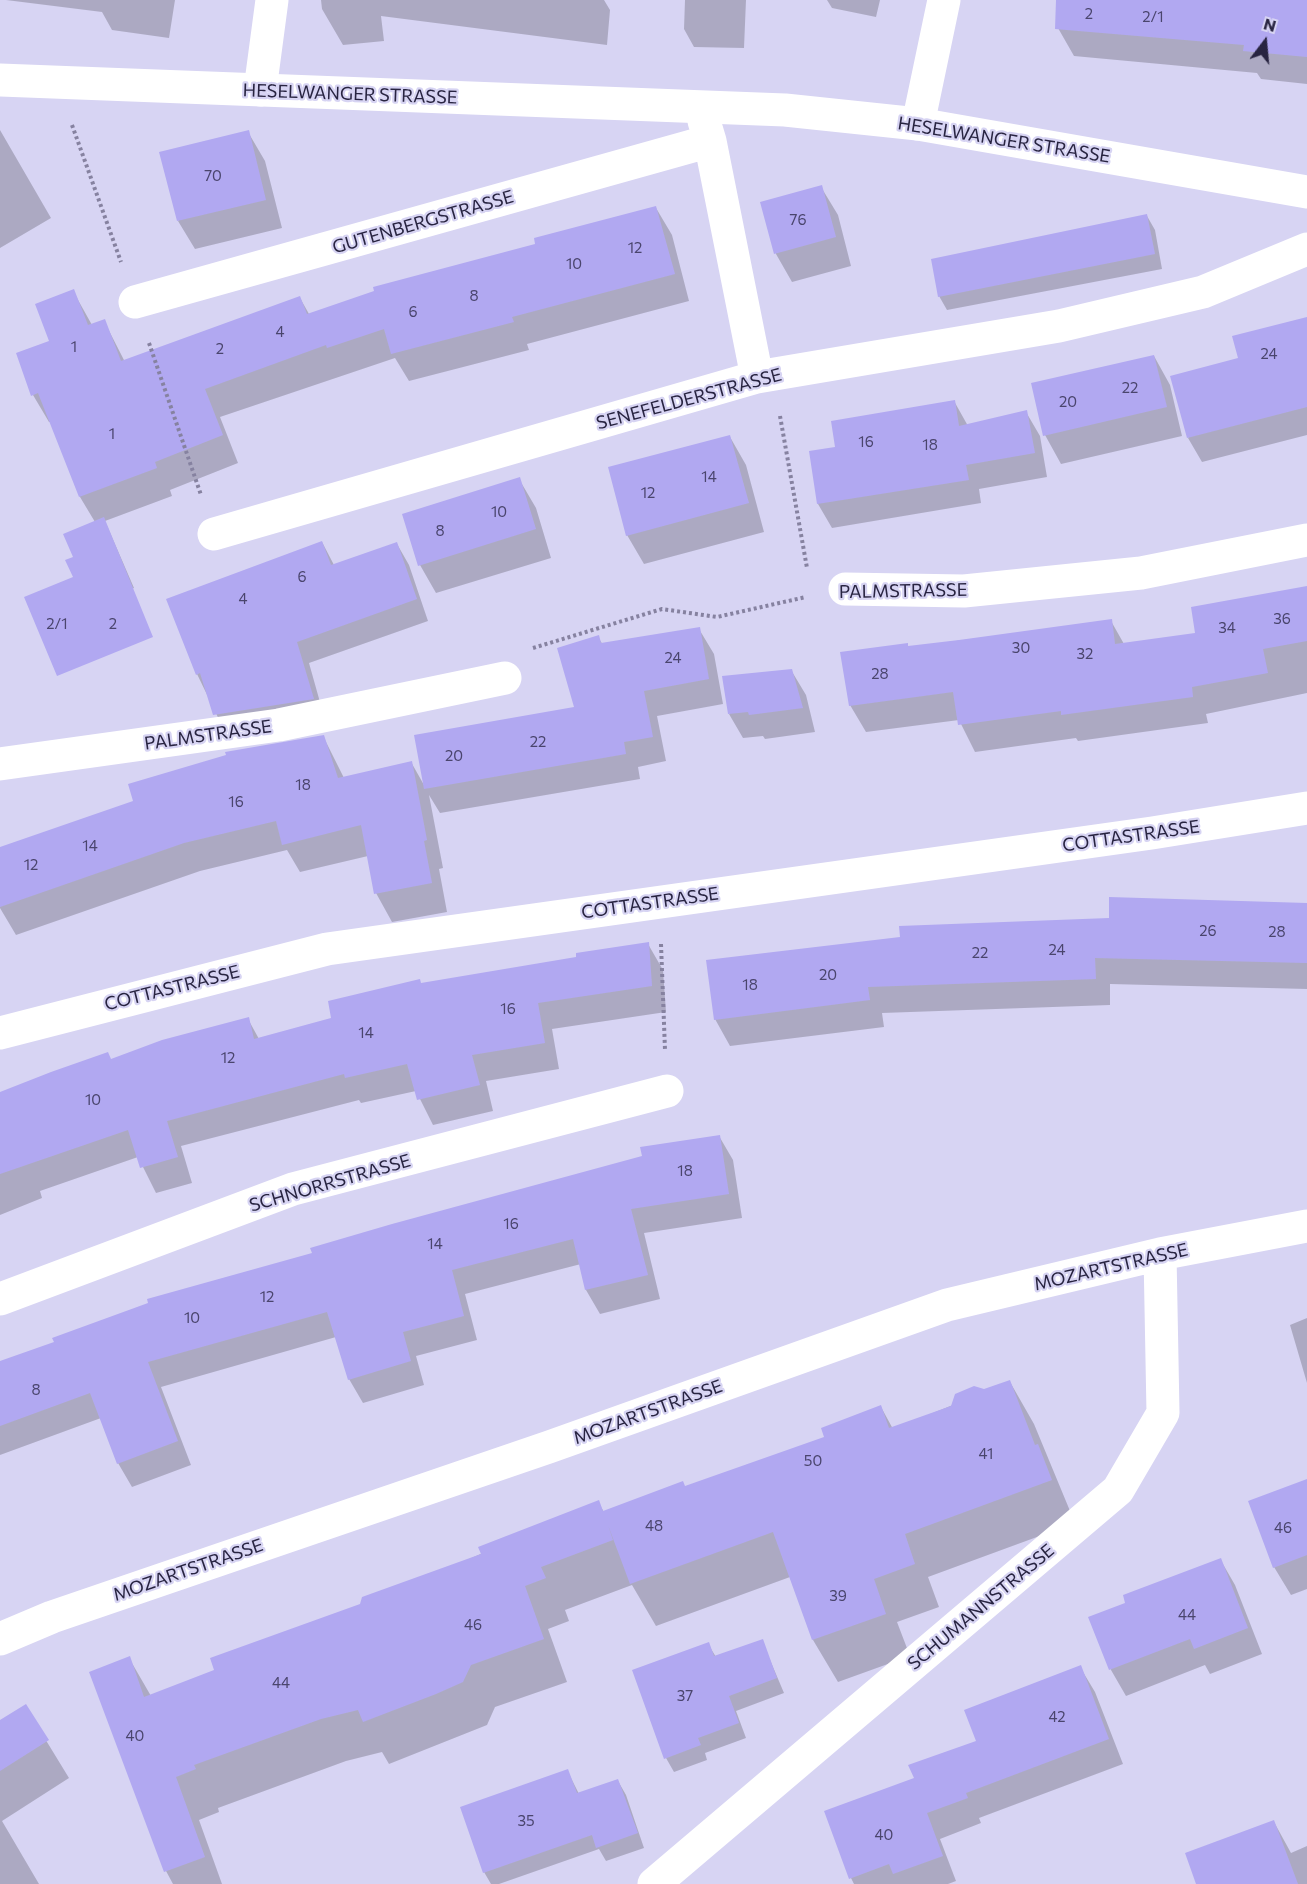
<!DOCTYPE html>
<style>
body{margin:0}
#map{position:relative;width:1307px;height:1884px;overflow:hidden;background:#d7d4f3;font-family:Commissioner,sans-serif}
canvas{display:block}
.north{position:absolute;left:1235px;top:12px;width:60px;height:60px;-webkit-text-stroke:4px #d7d4f3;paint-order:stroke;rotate:16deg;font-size:16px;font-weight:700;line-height:24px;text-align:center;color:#282441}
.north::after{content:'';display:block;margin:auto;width:21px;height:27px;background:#282441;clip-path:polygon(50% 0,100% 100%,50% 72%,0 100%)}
</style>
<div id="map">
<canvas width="1307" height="1884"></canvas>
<div class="north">N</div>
</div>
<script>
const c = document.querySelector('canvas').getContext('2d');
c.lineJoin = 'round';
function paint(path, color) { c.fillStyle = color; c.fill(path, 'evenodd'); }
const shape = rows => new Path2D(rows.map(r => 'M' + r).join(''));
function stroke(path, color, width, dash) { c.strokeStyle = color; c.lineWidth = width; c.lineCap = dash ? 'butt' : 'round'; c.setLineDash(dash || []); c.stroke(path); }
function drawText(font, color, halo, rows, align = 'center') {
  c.font = font + ' Commissioner,sans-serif'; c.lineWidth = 4.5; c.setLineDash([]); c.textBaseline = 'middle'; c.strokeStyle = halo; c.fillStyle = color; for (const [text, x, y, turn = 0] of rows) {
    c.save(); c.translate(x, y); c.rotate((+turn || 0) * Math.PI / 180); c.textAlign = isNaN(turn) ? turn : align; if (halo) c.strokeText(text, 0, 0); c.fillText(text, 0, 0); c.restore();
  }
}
paint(shape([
 [6,0,175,0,169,38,112,30,102,12],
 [321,0,604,0,610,10,607,45,381,16,384,41,343,45,322,9],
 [685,0,746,0,744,48,694,47,684,29],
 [827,0,880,0,876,17,832,8],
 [1060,0,1307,0,1307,84,1261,79,1257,73,1074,56,1058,28],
 [0,130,51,218,0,248],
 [248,132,265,161,282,228,195,249,178,221],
 [821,187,838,215,851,266,792,282,776,254,762,203],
 [656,208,672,235,689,301,527,344,529,350,409,381,395,358,220,417,238,463,170,490,172,496,105,521,134,588,95,602,95,522,80,497,51,422,49,422,33,395,73,291,92,325,104,321,125,362,300,298,309,314],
 [1147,216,1155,230,1162,269,947,310,939,296],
 [1307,318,1307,435,1202,462,1188,438,1240,360],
 [1154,356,1170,385,1182,436,1061,464,1045,435],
 [954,401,968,426,1026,412,1040,436,1047,477,979,489,981,503,832,528,818,504,810,453,837,448],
 [730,437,746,465,764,532,644,564,627,535],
 [519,479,536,508,551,558,436,593,420,565],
 [322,542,334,565,397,544,409,565,428,621,309,663,325,720,227,736,197,674],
 [1307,588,1307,693,1206,714,1208,723,1078,741,1076,738,975,752,959,720,866,732,850,705,907,644,909,647,1111,621,1124,644,1197,634],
 [699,629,714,654,723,704,657,716,666,761,638,767,640,779,440,813,429,795,443,868,439,869,447,912,392,922,376,893,368,856,300,872,287,850,200,871,16,935,0,908,0,849,323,736,344,778,411,762,424,785,576,709,598,637,603,645],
 [791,670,806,695,815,732,765,739,763,736,743,738,729,714],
 [1307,905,1307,989,1110,984,1110,1005,882,1013,884,1027,730,1046,715,1019,1111,920],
 [648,944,663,970,666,1012,552,1029,559,1069,486,1081,493,1111,433,1125,416,1091,361,1103,359,1100,181,1146,192,1183,156,1193,138,1157,40,1191,42,1198,0,1215,0,1093,248,1019,259,1039,333,1019,422,985,578,959],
 [719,1136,733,1160,742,1218,644,1233,660,1299,600,1314,586,1290,581,1264,465,1294,477,1340,416,1356,424,1385,363,1403,349,1379,336,1337,161,1387,191,1465,132,1487,118,1463,101,1418,0,1455,0,1363],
 [1307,1318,1307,1383,1290,1325],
 [1010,1382,1034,1424,1075,1523,928,1577,939,1607,897,1622,910,1656,838,1682,813,1640,790,1577,656,1626,632,1585,565,1610,569,1621,548,1629,567,1682,495,1707,487,1725,389,1764,382,1752,346,1761,218,1808,219,1812,199,1820,222,1884,173,1884,166,1871,90,1673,129,1658,151,1696,216,1671,598,1502,604,1512,685,1488,826,1438,881,1407,893,1429],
 [1307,1481,1307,1589,1291,1595,1274,1567],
 [1220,1559,1235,1585,1262,1654,1210,1674,1205,1665,1126,1696,1111,1670,1090,1618,1127,1604],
 [762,1641,784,1693,736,1711,746,1738,705,1753,707,1760,674,1772,666,1758,708,1644,716,1657],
 [1080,1667,1095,1692,1123,1764,979,1818,981,1823,940,1839,956,1881,948,1884,854,1884,851,1878,915,1779,978,1741],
 [25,1706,69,1778,2,1821,39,1884,0,1884,0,1721],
 [567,1770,579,1794,618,1781,626,1795,644,1848,606,1861,599,1849,499,1884,491,1884,484,1872],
 [1274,1822,1291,1853,1307,1846,1307,1884,1198,1884]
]), '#0003');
paint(shape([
 [1056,0,1307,0,1307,57,1243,51,1244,45,1055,29],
 [249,130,266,200,177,221,159,152],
 [822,185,836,237,774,254,760,202],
 [656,206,675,274,512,317,514,322,391,354,384,329,327,348,326,345,205,389,223,435,155,462,157,468,79,497,38,393,31,396,16,353,49,341,35,304,74,289,88,325,105,319,121,361,300,296,307,314,374,291,373,287,535,244,534,238],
 [1147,214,1155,254,938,297,931,259],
 [1307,317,1307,407,1187,438,1170,376,1238,358,1232,336],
 [1154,355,1167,407,1043,436,1031,383],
 [955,400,959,426,1027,410,1035,453,966,465,969,480,817,504,809,451,835,447,831,421],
 [730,435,749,503,626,536,608,467],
 [520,477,536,529,418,566,402,514],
 [104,517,153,637,57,676,24,597,73,577,65,560,73,557,63,534],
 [322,541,331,565,397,542,417,599,297,642,314,699,213,715,200,673,196,675,166,599],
 [1307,586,1307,641,1263,649,1268,673,1192,687,1193,697,1061,715,1061,711,958,725,953,692,849,706,840,652,908,643,908,646,959,640,1112,619,1115,644,1195,633,1191,607],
 [700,627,709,679,644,691,653,737,624,742,626,754,424,789,414,735,574,707,557,648,599,635,601,643],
 [792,669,803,708,749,715,748,712,728,714,722,676],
 [324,735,338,778,412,761,427,840,424,841,432,883,374,894,361,825,282,845,276,821,184,843,0,907,0,847,133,801,128,784,226,755,225,752],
 [1109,897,1307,903,1307,963,1095,958,1096,979,868,987,870,1000,714,1020,706,960,900,937,899,926,1109,918],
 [649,942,652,986,538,1003,545,1043,472,1055,480,1085,417,1100,407,1064,345,1078,344,1074,167,1121,178,1157,140,1168,128,1130,0,1174,0,1092,51,1072,108,1052,111,1059,162,1040,249,1017,254,1039,331,1018,328,1001,420,979,421,983,576,957,576,953],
 [720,1135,729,1194,631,1209,648,1275,585,1290,573,1239,452,1270,464,1316,403,1332,411,1361,348,1380,327,1312,148,1362,178,1441,117,1464,90,1393,0,1426,0,1361,54,1342,52,1338,148,1303,147,1299,312,1253,310,1248,392,1224,642,1156,640,1147],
 [1010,1380,1035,1445,1038,1444,1052,1480,905,1534,915,1564,874,1579,886,1614,812,1640,773,1532,630,1584,608,1525,613,1540,541,1567,546,1578,525,1586,544,1639,471,1665,463,1682,436,1694,363,1722,358,1710,321,1719,194,1765,196,1769,176,1777,205,1857,164,1872,89,1672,130,1656,144,1697,214,1670,210,1658,360,1604,362,1597,481,1554,478,1547,599,1500,603,1511,683,1481,685,1486,824,1437,821,1428,881,1405,889,1428,951,1406,955,1394,974,1386,984,1389],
 [1307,1479,1307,1555,1273,1568,1248,1501],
 [1221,1558,1248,1628,1194,1649,1190,1639,1109,1670,1088,1617,1125,1603,1123,1595],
 [763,1639,777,1678,729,1696,739,1723,698,1738,701,1745,664,1759,632,1670,709,1642,714,1656],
 [1081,1665,1109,1739,966,1793,968,1798,927,1813,943,1856,893,1874,889,1864,849,1879,824,1811,914,1778,908,1765,976,1741,964,1710],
 [26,1704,49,1740,0,1771,0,1720],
 [568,1769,577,1793,618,1779,638,1833,596,1848,592,1835,483,1873,460,1807],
 [1274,1820,1298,1884,1196,1884,1185,1853]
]), '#b1a8f1');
stroke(shape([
 [72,125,121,262],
 [149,343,201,495],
 [780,416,807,568],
 [533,648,662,609,717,617,806,597],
 [661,944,665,1050]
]), '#8682a0', 4, [3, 3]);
stroke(shape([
 [260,90,272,0],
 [704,121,710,141,757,377],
 [918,124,944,0],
 [135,302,710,141],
 [214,534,757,377,1059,326,1203,292,1307,249],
 [845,589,964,591,1141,573,1307,540],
 [0,764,279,725,505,678],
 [0,1033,327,949,1152,833,1307,808],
 [0,1299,293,1189,667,1091],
 [0,1639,52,1617,549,1447,947,1305,1160,1254,1307,1226],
 [654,1884,1118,1490,1163,1413,1160,1254]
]), '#fff', 33);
stroke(shape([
 [0,80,785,110,918,124,1307,192]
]), '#fff', 33);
drawText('15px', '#4a456d', null, [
 ["2",1089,14],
 ["2/1",1153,17],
 ["70",213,176],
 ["76",798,220],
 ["12",635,248],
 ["10",574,264],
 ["8",474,296],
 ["6",413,312],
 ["4",280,332],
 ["1",74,347],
 ["2",220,349],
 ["24",1269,354],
 ["22",1130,388],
 ["20",1068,402],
 ["1",112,434],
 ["16",866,442],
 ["18",930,445],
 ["14",709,477],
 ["12",648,493],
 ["10",499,512],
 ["8",440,531],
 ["6",302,577],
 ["4",243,599],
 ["36",1282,619],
 ["2/1",57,624],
 ["2",113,624],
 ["34",1227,628],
 ["30",1021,648],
 ["32",1085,654],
 ["24",673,658],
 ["28",880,674],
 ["22",538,742],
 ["20",454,756],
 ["18",303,785],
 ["16",236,802],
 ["14",90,846],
 ["12",31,865],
 ["26",1208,931],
 ["28",1277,932],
 ["24",1057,950],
 ["22",980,953],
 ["20",828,975],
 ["18",750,985],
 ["16",508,1009],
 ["14",366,1033],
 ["12",228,1058],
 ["10",93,1100],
 ["18",685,1171],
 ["16",511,1224],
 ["14",435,1244],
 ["12",267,1297],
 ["10",192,1318],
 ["8",36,1390],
 ["41",986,1454],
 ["50",813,1461],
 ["48",654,1526],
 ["46",1283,1528],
 ["39",838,1596],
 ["44",1187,1615],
 ["46",473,1625],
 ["44",281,1683],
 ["37",685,1696],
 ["42",1057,1717],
 ["40",135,1736],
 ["35",526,1821],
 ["40",884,1835]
]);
drawText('18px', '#282441', '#d7d4f3', [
 ["HESELWANGER STRASSE",350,94,2],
 ["HESELWANGER STRASSE",1004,140,9],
 ["GUTENBERGSTRASSE",423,222,-16],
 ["SENEFELDERSTRASSE",689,399,-15],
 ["PALMSTRASSE",903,591,-1],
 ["PALMSTRASSE",208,735,-8],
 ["COTTASTRASSE",1131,836,-8],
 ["COTTASTRASSE",650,903,-8],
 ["COTTASTRASSE",172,988,-14],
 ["SCHNORRSTRASSE",330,1183,-16],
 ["MOZARTSTRASSE",1111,1267,-13],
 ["MOZARTSTRASSE",648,1412,-20],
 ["MOZARTSTRASSE",188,1570,-19],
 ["SCHUMANNSTRASSE",981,1607,-40]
]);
</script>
